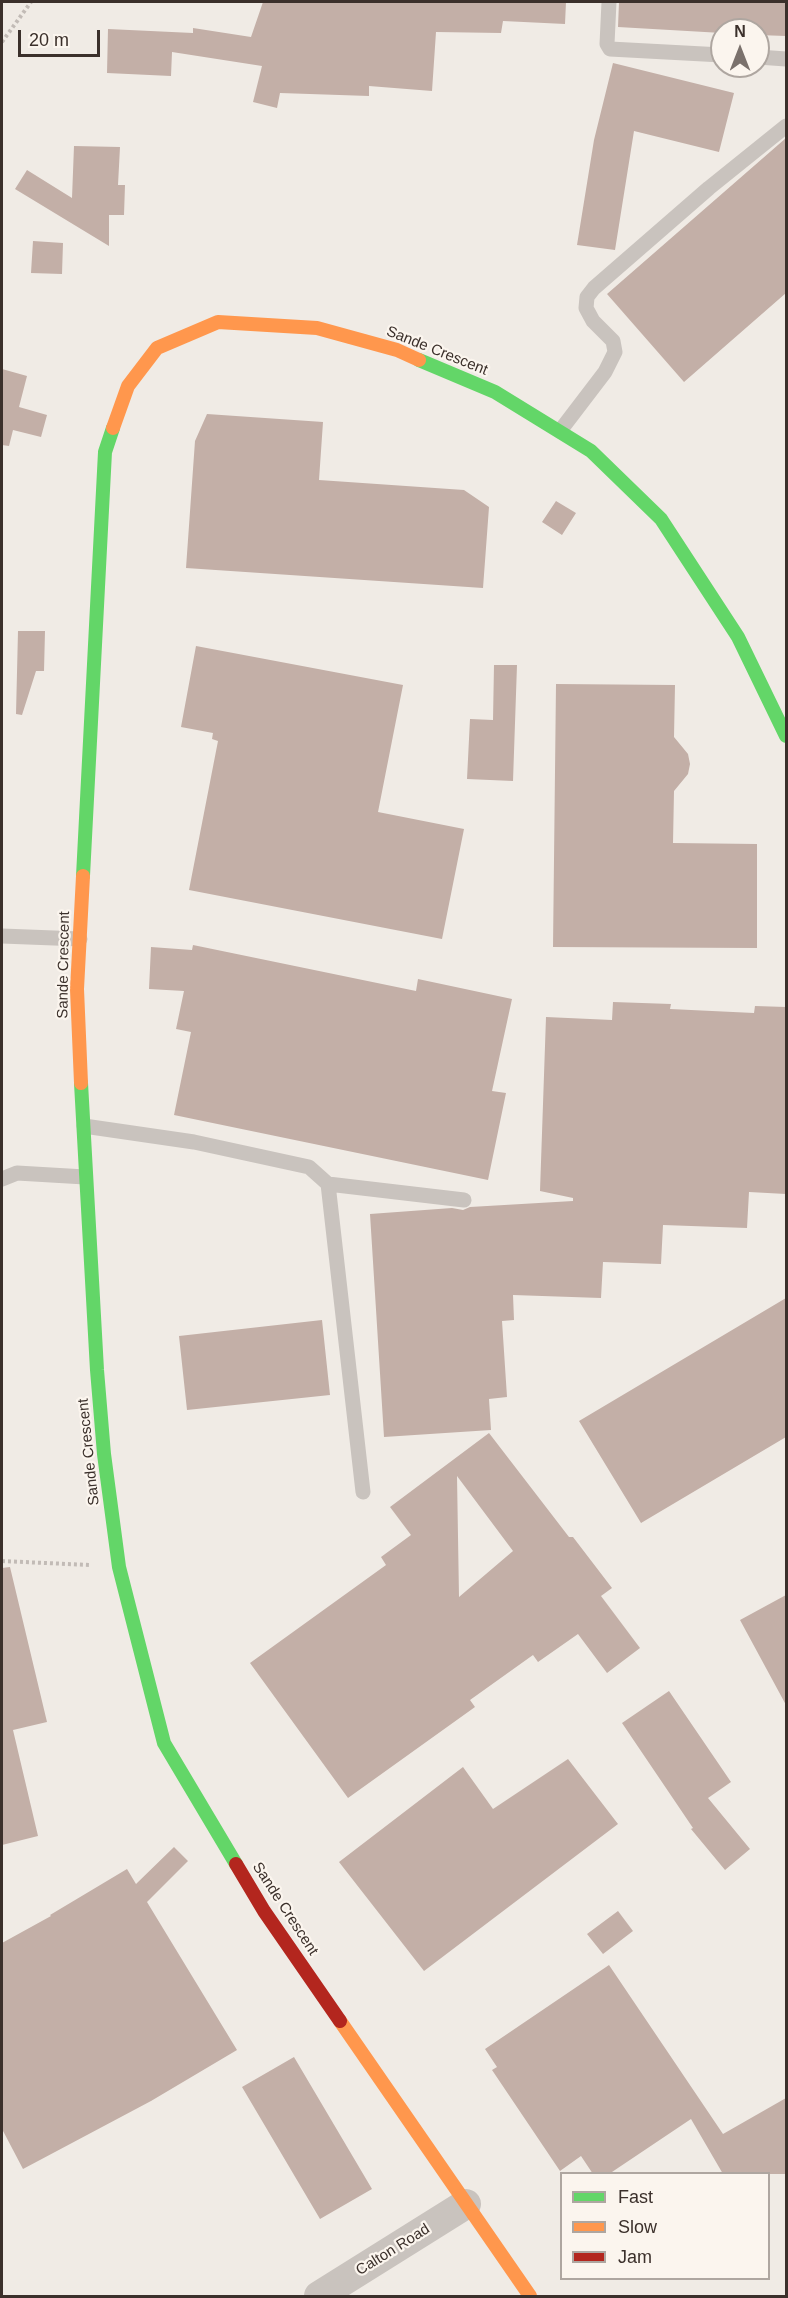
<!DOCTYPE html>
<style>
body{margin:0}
#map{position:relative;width:788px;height:2298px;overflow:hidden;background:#f0ebe5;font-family:Helvetica,sans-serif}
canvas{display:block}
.frame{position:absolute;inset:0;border:3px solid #3b302b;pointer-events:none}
.legend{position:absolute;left:560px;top:2172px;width:210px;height:108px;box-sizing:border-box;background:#fbf5ee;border:2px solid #aea6a0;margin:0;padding:8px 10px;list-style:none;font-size:18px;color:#3b302b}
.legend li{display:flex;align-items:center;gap:12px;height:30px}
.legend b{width:30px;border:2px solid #aea6a0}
.north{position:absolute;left:710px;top:18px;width:60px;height:60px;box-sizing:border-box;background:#fbf5ee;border:2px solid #aea6a0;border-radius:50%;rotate:0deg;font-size:16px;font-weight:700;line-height:24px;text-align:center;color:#3b302b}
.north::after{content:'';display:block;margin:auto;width:21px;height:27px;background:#7a716c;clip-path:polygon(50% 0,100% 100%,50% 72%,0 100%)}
.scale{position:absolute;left:18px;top:30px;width:82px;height:27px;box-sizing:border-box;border:3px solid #3b302b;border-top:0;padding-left:8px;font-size:18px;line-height:21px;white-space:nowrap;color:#3b302b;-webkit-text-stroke:4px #fbf5ee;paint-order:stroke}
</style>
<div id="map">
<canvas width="788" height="2298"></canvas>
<div class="frame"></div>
<ul class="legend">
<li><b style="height:8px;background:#63d668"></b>Fast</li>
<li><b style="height:8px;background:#ff974d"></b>Slow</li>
<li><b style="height:8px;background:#b3261e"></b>Jam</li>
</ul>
<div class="north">N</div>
<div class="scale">20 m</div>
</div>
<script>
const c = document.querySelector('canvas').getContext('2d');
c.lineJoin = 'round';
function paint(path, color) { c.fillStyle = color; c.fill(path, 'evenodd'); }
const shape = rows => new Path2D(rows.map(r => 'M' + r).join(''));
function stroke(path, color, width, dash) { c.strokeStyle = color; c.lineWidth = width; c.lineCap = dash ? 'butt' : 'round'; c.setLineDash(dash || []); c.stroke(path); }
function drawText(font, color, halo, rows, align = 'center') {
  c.font = font + ' Helvetica,sans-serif'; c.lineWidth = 4.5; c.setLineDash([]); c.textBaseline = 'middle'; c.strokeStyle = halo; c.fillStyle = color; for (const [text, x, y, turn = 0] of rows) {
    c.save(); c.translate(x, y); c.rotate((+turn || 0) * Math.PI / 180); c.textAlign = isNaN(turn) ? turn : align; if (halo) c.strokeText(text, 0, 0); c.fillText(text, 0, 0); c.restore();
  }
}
paint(shape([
 [263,2,566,2,565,24,503,21,501,33,436,32,432,91,369,86,369,96,280,93,277,108,253,102,262,66,172,52,171,76,107,73,108,29,193,33,193,28,251,37],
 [619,2,786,2,786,36,758,35,758,30,722,30,722,33,618,27],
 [613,63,734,93,719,152,634,131,615,250,577,245,594,140],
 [786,138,786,293,684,382,607,294],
 [74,146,120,147,118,185,125,185,124,215,109,215,109,246,15,189,27,170,72,198],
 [33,241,63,243,62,274,31,273],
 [2,369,27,376,19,407,47,415,41,437,13,430,9,446,2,445],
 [207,414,323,422,319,480,464,490,489,507,483,588,186,568,195,441],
 [556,501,576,513,562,535,542,522],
 [18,631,45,631,44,671,36,671,22,715,16,714],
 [196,646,403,685,378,812,464,829,442,939,189,890,218,741,212,739,213,733,181,727],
 [494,665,517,665,513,781,467,779,470,719,493,720],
 [556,684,675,685,674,737,688,754,690,764,688,774,674,791,673,843,757,844,757,948,553,947],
 [193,945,416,991,418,979,512,999,492,1091,506,1093,488,1180,174,1115,191,1032,176,1029,184,991,149,989,151,947,192,950],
 [613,1002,671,1004,670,1009,754,1013,755,1006,786,1007,786,1194,749,1192,747,1228,663,1225,661,1264,603,1262,601,1298,513,1295,514,1320,502,1321,507,1397,489,1399,491,1430,384,1437,370,1214,452,1208,463,1210,470,1207,573,1201,573,1198,540,1191,546,1017,612,1020],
 [786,1298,786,1437,641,1523,579,1421],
 [322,1320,330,1395,187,1410,179,1336],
 [489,1433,569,1537,573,1537,612,1588,601,1596,640,1648,607,1673,578,1634,538,1662,533,1655,470,1700,475,1707,348,1798,250,1663,386,1565,381,1557,411,1535,390,1507],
 [457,1476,513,1551,459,1597],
 [10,1567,47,1722,13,1730,38,1836,2,1845,2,1568],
 [786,1595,786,1705,740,1620],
 [669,1691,731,1782,708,1798,750,1849,725,1870,691,1829,693,1828,622,1723],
 [568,1759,618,1824,424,1971,339,1862,463,1767,493,1809],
 [174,1847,188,1861,147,1902,237,2050,151,2101,23,2169,2,2129,2,1943,51,1916,50,1915,127,1869,136,1884],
 [618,1911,633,1931,603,1954,587,1934],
 [609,1965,723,2134,786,2098,786,2174,723,2174,691,2119,609,2174,593,2174,581,2156,560,2171,492,2070,497,2067,485,2049],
 [294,2057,372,2189,320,2219,242,2087]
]), '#c3afa7');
stroke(shape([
 [2,42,31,2],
 [2,1561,89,1565]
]), '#c2bbb6', 4, [3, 3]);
stroke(shape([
 [609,2,607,44,610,49,722,55],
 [758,57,786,59],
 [560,431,605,372,615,352,613,341,593,321,586,308,587,297,594,288,709,188,786,126],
 [2,936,80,939],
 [84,1126,194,1142,309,1167,328,1184,363,1492],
 [2,1179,17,1173,85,1177],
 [328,1184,464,1200]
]), '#c9c3be', 15);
stroke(shape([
 [319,2296,466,2204]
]), '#c9c3be', 30);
stroke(shape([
 [419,360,495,392,591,451,661,519,738,637,786,736],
 [83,876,105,452,113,428],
 [81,1083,97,1370,104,1454,119,1567,164,1743,236,1864]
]), '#63d668', 14);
stroke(shape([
 [113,428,128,386,157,348,218,322,317,328,397,350,419,360],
 [81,1083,77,989,83,876],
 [340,2021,530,2296]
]), '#ff974d', 14);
stroke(shape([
 [236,1864,264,1911,340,2021]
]), '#b3261e', 14);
drawText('15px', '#3b302b', '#fbf5ee', [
 ["Sande Crescent",437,351,22],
 ["Sande Crescent",64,965,-89],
 ["Sande Crescent",89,1452,-96],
 ["Sande Crescent",285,1909,57],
 ["Calton Road",393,2250,-32]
]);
</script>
